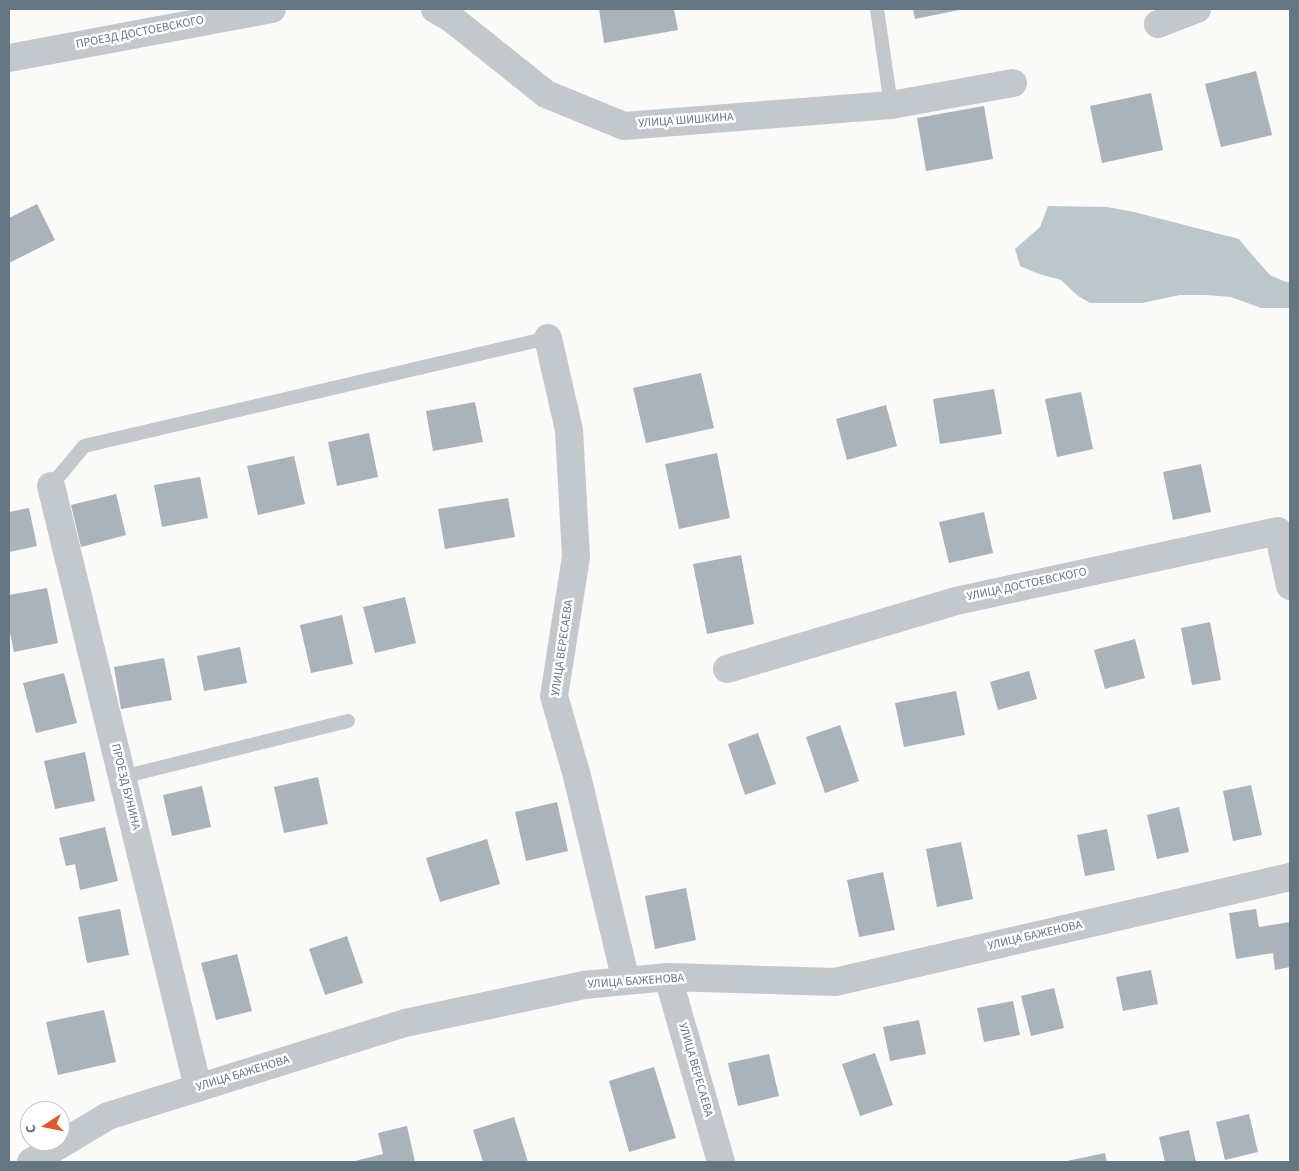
<!DOCTYPE html>
<meta charset="utf-8">
<style>
body{margin:0}
#map{position:relative;width:1299px;height:1171px;overflow:hidden;background:#fafaf8;font-family:"Source Sans 3",sans-serif}
canvas{display:block}
.frame{position:absolute;inset:0;border:10px solid #657683;pointer-events:none}
.north{position:absolute;left:20px;top:1101px;width:50px;height:50px;box-sizing:border-box;background:#fff;border:1px solid #c1c8cd;border-radius:50%;rotate:259deg;font-size:14px;font-weight:700;line-height:20px;text-align:center;color:#657683}
.north::after{content:'';display:block;margin:auto;width:18px;height:22px;background:#e4572e;clip-path:polygon(50% 0,100% 100%,50% 72%,0 100%)}
</style>
<div id="map">
<canvas width="1299" height="1171"></canvas>
<div class="frame"></div>
<div class="north">С</div>
</div>
<script>
const c = document.querySelector('canvas').getContext('2d');
c.lineJoin = 'round';
function paint(path, color) { c.fillStyle = color; c.fill(path, 'evenodd'); }
const shape = rows => new Path2D(rows.map(r => 'M' + r).join(''));
function stroke(path, color, width, dash) { c.strokeStyle = color; c.lineWidth = width; c.lineCap = dash ? 'butt' : 'round'; c.setLineDash(dash || []); c.stroke(path); }
function drawText(font, color, halo, rows, align = 'center') {
  c.font = font + ' "Source Sans 3",sans-serif'; c.lineWidth = 5; c.setLineDash([]); c.textBaseline = 'middle'; c.strokeStyle = halo; c.fillStyle = color; for (const [text, x, y, turn = 0] of rows) {
    c.save(); c.translate(x, y); c.rotate((+turn || 0) * Math.PI / 180); c.textAlign = isNaN(turn) ? turn : align; if (halo) c.strokeText(text, 0, 0); c.fillText(text, 0, 0); c.restore();
  }
}
paint(shape([
 [1048,206,1107,207,1134,212,1239,239,1253,256,1270,275,1286,282,1290,282,1290,308,1261,308,1231,297,1207,295,1180,295,1142,303,1090,303,1078,296,1061,280,1039,274,1020,266,1015,249,1040,227]
]), '#bbc7cb');
paint(shape([
 [599,9,674,9,678,30,604,43],
 [913,9,959,9,959,10,915,19],
 [1256,71,1272,135,1221,147,1205,84],
 [1151,93,1163,150,1102,163,1090,106],
 [984,106,993,159,926,171,917,118],
 [37,204,55,240,9,263,9,218],
 [701,373,714,428,646,443,633,388],
 [994,389,1002,434,940,444,933,399],
 [1081,392,1093,449,1057,457,1045,399],
 [475,402,483,442,433,451,426,411],
 [886,405,897,446,847,460,836,419],
 [369,433,378,477,337,486,328,442],
 [717,453,730,518,679,529,665,464],
 [294,456,305,504,258,515,247,466],
 [1201,464,1211,512,1173,520,1163,472],
 [200,477,208,518,162,527,154,485],
 [116,494,126,535,81,547,71,505],
 [508,498,515,537,445,549,438,509],
 [29,508,37,546,9,552,9,512],
 [984,512,993,553,949,563,939,522],
 [741,555,754,624,707,634,693,564],
 [47,588,58,643,14,652,9,628,9,595],
 [405,597,416,643,375,653,363,607],
 [342,615,353,664,311,673,300,625],
 [1210,622,1221,680,1192,685,1181,628],
 [1135,639,1145,678,1105,689,1094,650],
 [240,647,247,683,204,691,197,656],
 [164,658,172,700,121,709,114,667],
 [1029,671,1037,699,998,710,990,682],
 [64,673,77,723,36,733,23,683],
 [956,691,965,735,904,747,895,703],
 [840,725,859,781,825,793,806,737],
 [758,733,776,784,745,795,728,744],
 [85,752,95,801,55,809,44,761],
 [318,777,328,824,284,833,274,787],
 [1251,785,1262,835,1233,841,1223,791],
 [202,786,211,827,172,836,163,795],
 [557,802,568,851,526,861,515,812],
 [1179,807,1189,852,1157,859,1147,815],
 [105,827,118,881,80,890,75,864,66,866,59,838],
 [1107,829,1115,870,1085,876,1077,835],
 [487,839,500,884,440,902,426,858],
 [961,842,973,899,937,907,926,849],
 [883,872,895,930,859,937,847,880],
 [686,888,696,940,655,949,645,896],
 [120,909,129,955,87,963,78,917],
 [1256,909,1259,927,1290,922,1290,967,1275,970,1273,953,1236,959,1229,913],
 [347,936,363,983,325,995,309,949],
 [237,954,252,1011,216,1020,201,963],
 [1151,970,1158,1004,1123,1011,1116,977],
 [1054,988,1064,1028,1031,1036,1021,996],
 [1013,1001,1020,1035,984,1042,977,1008],
 [104,1010,116,1062,58,1075,46,1022],
 [919,1020,926,1054,890,1061,883,1027],
 [875,1053,893,1105,860,1116,842,1064],
 [769,1054,779,1096,738,1106,728,1063],
 [654,1067,676,1138,629,1152,609,1081],
 [1249,1114,1258,1152,1225,1160,1216,1122],
 [514,1117,528,1162,483,1162,473,1130],
 [407,1126,415,1162,355,1162,355,1161,383,1154,378,1133],
 [1189,1130,1196,1162,1165,1162,1159,1137],
 [1105,1153,1107,1162,1067,1162,1067,1161]
]), '#aab3b9');
stroke(shape([
 [877,9,891,105],
 [51,486,84,446,548,338],
 [122,777,348,721]
]), '#c3c8cc', 14);
stroke(shape([
 [435,9,452,19,546,94,624,126,891,105,1013,83],
 [1158,24,1197,9],
 [9,58,272,9],
 [548,338,569,430,576,557,554,696,577,776,626,981],
 [51,486,198,1088],
 [727,669,956,601,1278,531,1290,586],
 [668,977,721,1162],
 [31,1162,108,1116,405,1023,584,985,668,977,835,982,1290,877]
]), '#c3c8cc', 28);
drawText('12px', '#657683', '#fff', [
 ["ПРОЕЗД ДОСТОЕВСКОГО",140,33,-11],
 ["УЛИЦА ШИШКИНА",686,121,-4],
 ["УЛИЦА ДОСТОЕВСКОГО",1027,585,-12],
 ["УЛИЦА ВЕРЕСАЕВА",563,648,-82],
 ["ПРОЕЗД БУНИНА",125,787,76],
 ["УЛИЦА БАЖЕНОВА",1035,936,-13],
 ["УЛИЦА БАЖЕНОВА",636,982,-4],
 ["УЛИЦА ВЕРЕСАЕВА",695,1070,74],
 ["УЛИЦА БАЖЕНОВА",243,1074,-17]
]);
</script>
